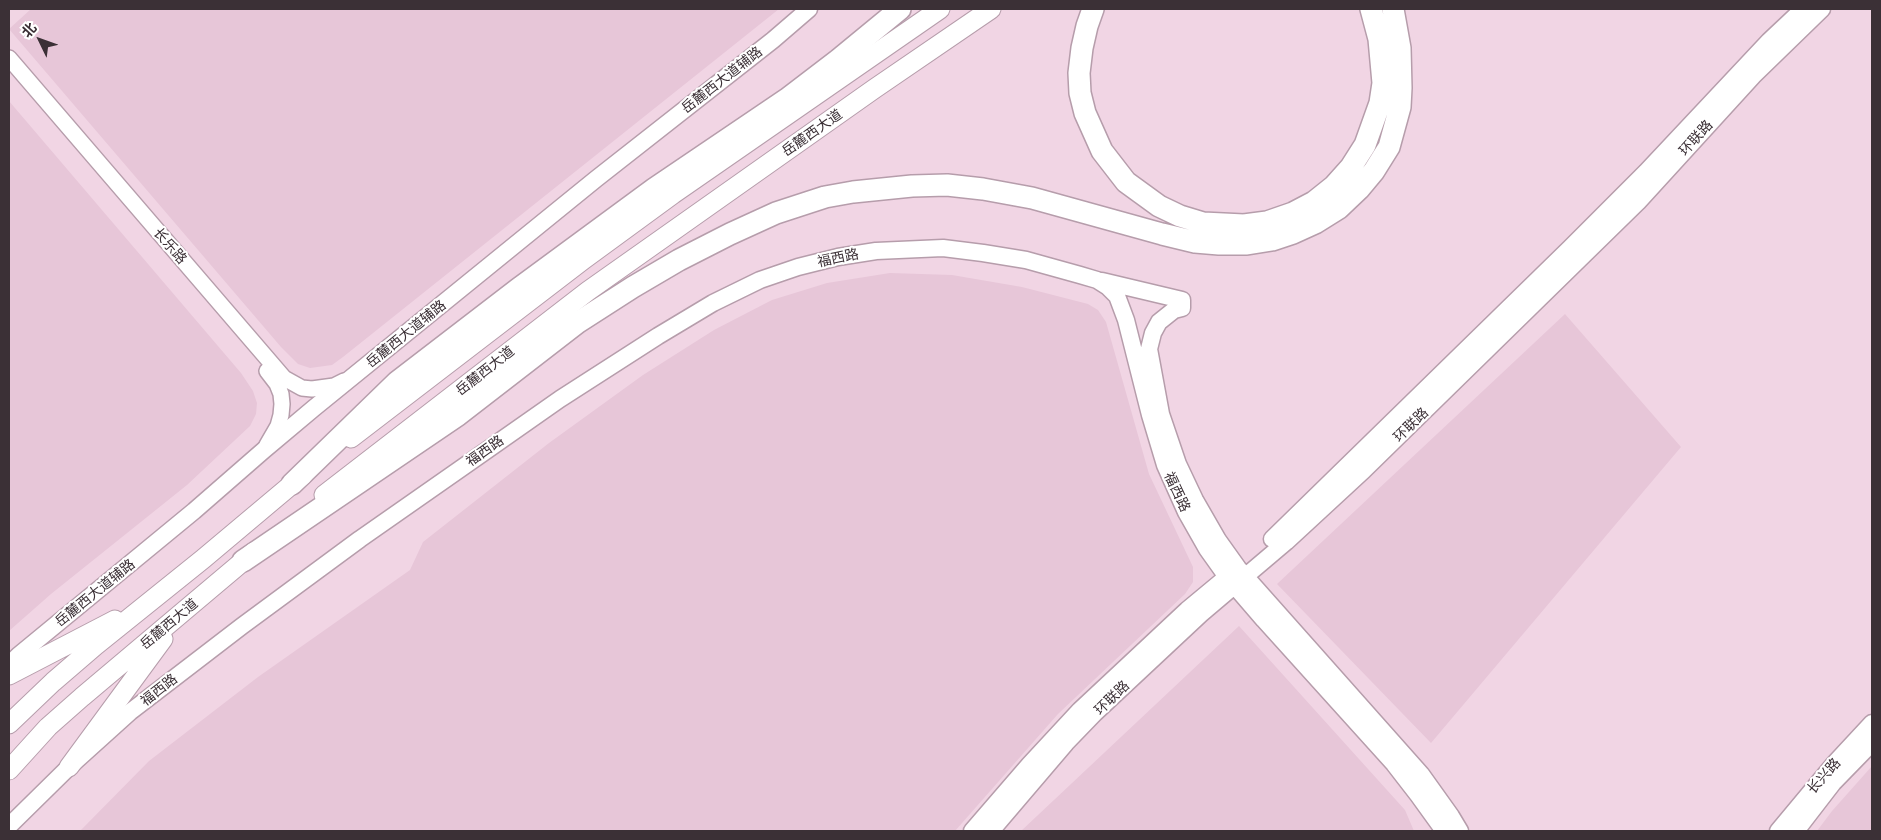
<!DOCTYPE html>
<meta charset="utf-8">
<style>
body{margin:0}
#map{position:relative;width:1881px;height:840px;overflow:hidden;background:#f1d5e4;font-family:"Golos Text","Noto Sans SC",sans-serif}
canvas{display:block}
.frame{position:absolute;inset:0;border:10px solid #3b3036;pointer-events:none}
.north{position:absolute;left:15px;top:15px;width:50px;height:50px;-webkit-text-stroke:4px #fff;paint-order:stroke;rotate:312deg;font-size:14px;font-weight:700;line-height:20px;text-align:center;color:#3b3036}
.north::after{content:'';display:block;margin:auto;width:18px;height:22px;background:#3b3036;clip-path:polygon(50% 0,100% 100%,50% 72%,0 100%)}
</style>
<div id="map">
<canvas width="1881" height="840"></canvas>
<div class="frame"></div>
<div class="north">北</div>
</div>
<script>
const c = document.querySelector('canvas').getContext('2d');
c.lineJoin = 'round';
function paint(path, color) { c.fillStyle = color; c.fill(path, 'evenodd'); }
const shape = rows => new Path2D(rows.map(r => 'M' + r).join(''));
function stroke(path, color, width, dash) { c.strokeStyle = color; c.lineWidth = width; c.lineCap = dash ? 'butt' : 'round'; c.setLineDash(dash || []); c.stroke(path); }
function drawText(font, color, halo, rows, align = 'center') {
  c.font = font + ' "Golos Text","Noto Sans SC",sans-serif'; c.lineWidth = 4; c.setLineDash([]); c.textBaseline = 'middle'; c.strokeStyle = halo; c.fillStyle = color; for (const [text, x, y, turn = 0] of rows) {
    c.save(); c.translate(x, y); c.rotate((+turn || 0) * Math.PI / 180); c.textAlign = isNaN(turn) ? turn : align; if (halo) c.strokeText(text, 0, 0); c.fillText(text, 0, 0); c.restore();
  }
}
paint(shape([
 [31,9,779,9,343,357,332,365,310,368,298,364,281,347,9,29],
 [9,101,241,373,253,391,257,403,256,414,250,426,234,441,187,485,51,594,9,631],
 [890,273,952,275,1022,287,1088,304,1098,310,1106,322,1149,474,1193,567,1193,582,1185,594,1058,714,955,831,80,831,149,761,258,677,410,570,423,542,549,443,643,375,714,330,772,300,827,283],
 [1565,314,1681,447,1431,743,1277,584],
 [1239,626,1405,810,1414,831,1021,831],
 [1872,766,1872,831,1817,831,1832,811]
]), '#e7c6d8');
const tertiary = shape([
 [9,58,284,378,302,388,312,389,334,386,344,381],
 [267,445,278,426,281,415,282,404,281,394,277,384,267,371]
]);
const secondary = shape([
 [1102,281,1182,300,1182,308,1174,310,1159,322,1153,333,1149,349,1161,414,1178,464,1195,500,1218,540,1238,568,1421,774,1451,816,1460,831],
 [1272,539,1570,248,1646,172,1769,41,1803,9],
 [9,665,19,655,194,511,264,450,314,408,596,179,773,40,809,9],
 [9,826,69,767,130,712,242,626,360,539,463,467,560,399,658,336,713,303,760,280,798,267,838,257,876,251,943,248,983,253,1026,260,1080,275,1097,280,1108,287,1117,296,1126,320,1150,415,1165,465,1186,512,1207,549,1227,577,1264,620,1394,764,1418,795,1444,831],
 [972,831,1029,765,1080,710,1187,610,1234,571],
 [991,831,1066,743,1095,713,1201,614,1286,542,1364,470,1638,202,1753,76,1822,9],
 [1778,831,1833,765,1872,723],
 [1796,831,1833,783,1872,743]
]);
const trunk = shape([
 [351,438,583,260,673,194,940,9],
 [324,495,588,291,874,89,991,9],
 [9,675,115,620],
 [9,724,53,682,96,645,203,559,303,475],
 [69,767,163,639],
 [9,770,48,727,82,697,254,552]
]);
const motorway = shape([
 [1093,9,1087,26,1082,48,1079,73,1080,93,1085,113,1102,151,1126,182,1159,206,1180,216,1203,223,1244,225,1267,222,1293,213,1314,202,1334,186,1351,167,1365,145,1380,103,1383,83,1379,39,1371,9],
 [292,484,397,382,518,289,654,189,787,99,838,60,900,9],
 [243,561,458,415,577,323,633,287,679,260,730,234,776,213,825,197,853,192,912,186,947,185,983,189,1032,198,1162,234,1195,242,1219,244,1247,244,1272,240,1293,233,1315,223,1339,208,1359,189,1374,171,1389,147,1400,107,1401,88,1400,48,1393,9]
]);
stroke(tertiary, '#b69dab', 18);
stroke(secondary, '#b69dab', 19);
stroke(trunk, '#b69dab', 21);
stroke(motorway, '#b69dab', 24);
stroke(tertiary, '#fff', 15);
stroke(secondary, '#fff', 16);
stroke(trunk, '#fff', 19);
stroke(motorway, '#fff', 21);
drawText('14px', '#3b3036', '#fff', [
 ["岳麓西大道辅路",722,80,-38],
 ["岳麓西大道",812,133,-35],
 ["环联路",1696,138,-48],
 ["长乐路",170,246,49],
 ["福西路",838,258,-12],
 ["岳麓西大道辅路",406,334,-39],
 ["岳麓西大道",485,371,-38],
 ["环联路",1411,425,-44],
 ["福西路",485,451,-35],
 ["福西路",1177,492,65],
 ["岳麓西大道辅路",95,593,-39],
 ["岳麓西大道",169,624,-40],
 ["福西路",159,690,-38],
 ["环联路",1112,698,-44],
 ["长兴路",1824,776,-49]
]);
</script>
